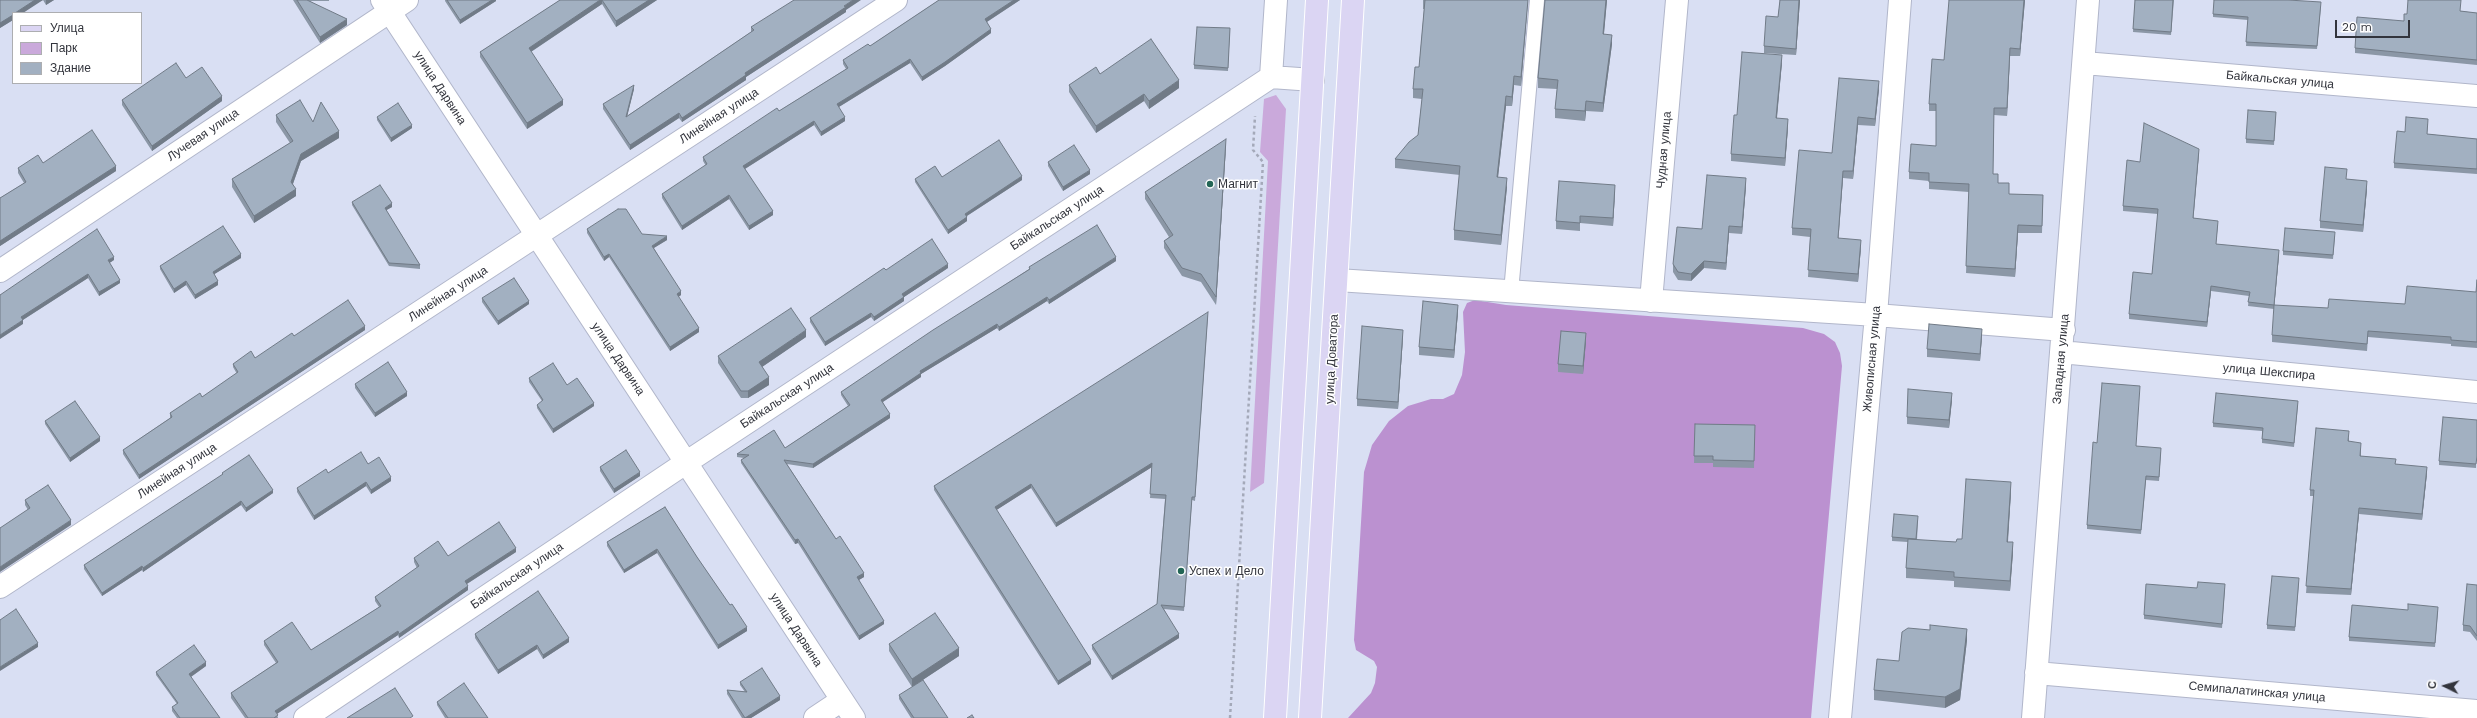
<!DOCTYPE html>
<meta charset="utf-8">
<style>
body{margin:0}
#map{position:relative;width:2477px;height:718px;overflow:hidden;background:#d9dff3;font-family:"Work Sans",sans-serif}
canvas{display:block}
.legend{position:absolute;left:12px;top:12px;width:130px;height:72px;box-sizing:border-box;background:#fff;border:1px solid #adaeb1;margin:0;padding:5px 7px;list-style:none;font-size:12px;color:#32343c}
.legend li{display:flex;align-items:center;gap:8px;height:20px}
.legend b{width:20px;border:1px solid #adaeb1}
.north{position:absolute;left:2425px;top:666px;width:40px;height:40px;-webkit-text-stroke:3px #fff;paint-order:stroke;rotate:275deg;font-size:11px;font-weight:700;line-height:16px;text-align:center;color:#32343c}
.north::after{content:'';display:block;margin:auto;width:14px;height:18px;background:#32343c;clip-path:polygon(50% 0,100% 100%,50% 72%,0 100%)}
.scale{position:absolute;left:2335px;top:20px;width:75px;height:18px;box-sizing:border-box;border:2px solid #32343c;border-top:0;padding-left:5px;font-size:12px;line-height:14px;white-space:nowrap;color:#32343c;-webkit-text-stroke:3px #fff;paint-order:stroke}
</style>
<div id="map">
<canvas width="2477" height="718"></canvas>
<ul class="legend">
<li><b style="height:5px;background:#dbd5f3"></b>Улица</li>
<li><b style="height:11px;background:#caa9db"></b>Парк</li>
<li><b style="height:11px;background:#a2b0c1"></b>Здание</li>
</ul>
<div class="north">С</div>
<div class="scale">20 m</div>
</div>
<script>
const c = document.querySelector('canvas').getContext('2d');
c.lineJoin = 'round';
function paint(path, color) { c.fillStyle = color; c.fill(path, 'evenodd'); }
const shape = rows => new Path2D(rows.map(r => 'M' + r).join(''));
function stroke(path, color, width, dash) { c.strokeStyle = color; c.lineWidth = width; c.lineCap = dash ? 'butt' : 'round'; c.setLineDash(dash || []); c.stroke(path); }
function drawText(font, color, halo, rows, align = 'center') {
  c.font = font + ' "Work Sans",sans-serif'; c.lineWidth = 3; c.setLineDash([]); c.textBaseline = 'middle'; c.strokeStyle = halo; c.fillStyle = color; for (const [text, x, y, turn = 0] of rows) {
    c.save(); c.translate(x, y); c.rotate((+turn || 0) * Math.PI / 180); c.textAlign = isNaN(turn) ? turn : align; if (halo) c.strokeText(text, 0, 0); c.fillText(text, 0, 0); c.restore();
  }
}
paint(shape([
 [1276,95,1286,109,1264,483,1250,492,1268,161,1260,152,1264,99]
]), '#caa9db');
paint(shape([
 [1475,300,1506,305,1803,328,1824,334,1835,342,1840,353,1842,366,1811,718,1348,718,1371,693,1375,683,1377,667,1374,661,1356,650,1354,640,1364,472,1372,445,1389,421,1408,406,1431,399,1443,399,1454,394,1462,375,1465,352,1463,312,1467,303]
]), '#bb91d0');
const service = shape([
 [1511,292,1537,0]
]);
const minor = shape([
 [382,0,854,718],
 [1276,0,1271,77,1313,80],
 [2084,63,2477,96],
 [0,271,407,0],
 [1337,280,1876,315,2064,330],
 [1651,301,1677,0],
 [2061,352,2477,392],
 [0,587,896,0],
 [2036,673,2477,711],
 [305,718,687,462,1271,77],
 [815,718,842,700],
 [1840,718,1876,315,1900,0],
 [2033,718,2088,0]
]);
const primary = shape([
 [1275,718,1317,0],
 [1310,718,1353,0]
]);
stroke(service, '#b1b6ca', 16);
stroke(minor, '#b1b6ca', 24);
stroke(primary, '#fff', 24);
stroke(shape([
 [1230,718,1263,162,1253,150,1255,116]
]), '#a4a9b9', 2.5, [3, 3]);
stroke(service, '#fff', 14);
stroke(minor, '#fff', 22);
stroke(primary, '#dbd5f3', 22);
paint(shape([
 [0,0,54,0,46,5,43,0,13,13,13,20,0,28],
 [293,0,329,0,329,1,310,1,347,25,320,43],
 [445,0,496,0,496,1,460,24,445,1],
 [560,0,657,0,616,27,602,4,531,52,563,105,527,129,480,57,480,52],
 [939,0,1020,0,987,22,991,33,945,66,922,81,910,63,839,107,845,121,821,136,814,125,745,169,773,215,749,230,729,199,682,230,662,198,662,194,706,166,703,161,703,157,779,111,846,69,843,64,843,60,870,46],
 [1423,0,1528,0,1521,86,1514,85,1512,106,1506,106,1498,177,1507,187,1501,245,1454,240,1454,230,1460,175,1395,168,1395,159,1418,135,1422,99,1413,98,1413,89,1419,67,1424,9,1423,9],
 [1545,0,1607,0,1604,34,1612,44,1603,112,1586,111,1585,121,1555,118,1555,109,1557,89,1538,88,1538,78],
 [1780,0,1800,0,1796,55,1764,53,1764,46,1778,17],
 [2025,0,2020,56,2010,56,2007,116,1994,115,1993,174,1998,183,2009,194,2043,195,2042,233,2018,233,2015,277,1966,273,1969,192,1929,189,1929,181,1909,179,1909,172,1936,146,1936,111,1929,111,1929,104],
 [2135,0,2174,0,2171,35,2133,32],
 [2321,6,2317,49,2246,46,2248,20,2213,17,2213,14],
 [846,10,846,12,746,77,746,80,682,122,679,118,630,150,603,109,603,104,634,89,627,116,751,32,751,27],
 [2460,11,2477,13,2477,65,2355,53,2355,48,2404,21,2407,14],
 [1230,28,1228,71,1194,69,1194,65],
 [1782,62,1777,118,1788,127,1785,166,1731,161,1731,154,1737,115],
 [1100,74,1179,88,1149,109,1144,101,1096,133,1069,92,1069,85],
 [186,78,222,101,152,151,122,105,122,100],
 [1879,89,1875,126,1858,125,1853,179,1843,178,1838,238,1861,247,1858,282,1808,277,1810,237,1792,235,1792,228,1832,153],
 [2276,112,2274,145,2246,143,2246,139],
 [276,115,313,122,339,138,301,161,293,184,296,196,254,223,232,187,232,179,290,143,276,122],
 [377,117,412,128,391,142,377,120],
 [2428,124,2427,134,2477,139,2477,174,2394,168,2394,163,2405,132],
 [1226,146,1216,305,1201,282,1182,276,1164,248,1164,241,1169,237,1145,199,1145,192],
 [2199,153,2193,218,2218,225,2216,244,2279,255,2274,309,2248,306,2249,296,2211,291,2207,327,2129,319,2129,314,2152,274,2158,214,2123,211,2123,206,2140,162],
 [1048,162,1090,174,1063,191,1048,166],
 [43,163,116,171,0,246,0,198,24,183,18,173,18,168],
 [942,177,1022,180,967,216,967,221,948,234,915,182,915,179],
 [2347,179,2367,189,2363,232,2320,228,2320,221],
 [1746,186,1742,234,1729,233,1726,270,1704,268,1691,281,1678,280,1673,272,1673,264,1702,229],
 [1615,192,1613,226,1580,223,1580,231,1556,229,1556,221],
 [352,202,392,207,386,210,420,265,420,269,389,266,352,205],
 [587,229,642,234,667,240,654,248,681,295,678,297,699,332,670,351,609,257,604,261,587,233],
 [2335,236,2333,259,2283,255,2283,251],
 [241,258,214,274,218,285,195,299,186,285,174,293,160,269,160,266],
 [114,260,109,263,120,283,99,296,88,278,23,320,23,324,0,295],
 [1116,261,1049,304,1047,301,999,331,997,328,921,374,921,377,883,402,890,418,813,468,787,464,836,539,864,577,859,580,884,624,859,640,798,543,795,544,741,463,741,460,744,458,737,457,737,454,785,448,848,406,841,395,841,392,1029,269,1029,267],
 [948,268,904,297,904,301,874,321,871,317,825,346,810,322,810,318],
 [2477,280,2477,348,2451,346,2451,344,2368,337,2367,351,2272,342,2272,335,2328,308,2405,304,2476,292],
 [482,298,529,304,498,325,482,302],
 [1458,312,1454,358,1419,355,1419,347],
 [1208,315,1195,501,1192,500,1184,611,1164,609,1179,638,1112,680,1092,649,1092,645,1157,604,1165,499,1150,498,1152,467,1056,527,1031,488,996,510,1091,664,1058,685,934,490,934,486],
 [365,330,139,479,123,454,123,450,170,418,170,413,202,397,237,374,233,367,233,364,255,358,294,336],
 [1982,336,1980,361,1927,357,1927,349],
 [806,337,762,367,769,385,748,398,741,398,718,363,718,356],
 [1403,337,1398,409,1357,406,1357,399],
 [1586,341,1583,374,1558,372,1558,364],
 [529,378,567,385,594,406,553,433,537,408,537,405,542,401,529,382],
 [355,384,407,396,375,417,355,388],
 [1952,400,1949,428,1907,424,1907,417],
 [2298,405,2294,447,2262,443,2262,431,2213,427,2213,423],
 [2477,420,2476,468,2439,465,2439,461],
 [45,421,100,441,70,462,45,424],
 [1695,424,1755,425,1754,468,1713,467,1713,463,1694,463],
 [2349,437,2349,441,2361,449,2361,456,2396,464,2427,473,2422,520,2359,514,2351,595,2306,593,2314,496,2310,496,2310,490],
 [2136,446,2161,452,2159,481,2146,480,2141,534,2087,529,2087,525],
 [368,464,391,481,371,494,366,486,314,520,297,492,297,488,328,473],
 [600,467,640,476,614,493,600,471],
 [222,473,273,493,246,512,241,505,143,572,142,570,102,596,84,569,84,565,222,475],
 [2011,492,2008,542,2013,552,2010,591,1954,587,1954,581,1906,578,1906,568,1908,542,1892,541,1892,537,1918,520,1917,540,1956,542,1962,539],
 [25,500,71,525,28,510,25,505],
 [665,507,697,557,747,631,718,649,657,553,624,573,607,546,607,542],
 [516,552,467,584,468,590,399,638,398,635,277,714,278,718,245,718,231,698,231,693,276,663,264,645,264,641,311,650,379,607,375,601,375,597,417,568,414,562,414,558],
 [2299,582,2295,631,2267,629,2267,625],
 [2477,585,2477,641,2470,632,2463,631,2463,625],
 [2197,588,2225,588,2222,628,2144,619,2144,615],
 [2408,610,2438,611,2435,647,2349,641,2349,637],
 [1930,630,1967,640,1960,700,1945,708,1874,700,1874,690,1899,661],
 [475,634,569,642,543,659,537,649,498,674,475,638],
 [889,644,959,656,912,687,889,651],
 [206,666,191,677,220,718,177,718,172,711,172,707,177,704,156,675,156,672],
 [740,682,780,700,751,718,742,718,727,694,727,690,745,692,740,685],
 [899,695,948,718,911,718,899,699],
 [437,702,488,718,445,718,437,705]
]), '#8b97a6');
paint(shape([
 [35,0,43,0,23,13,15,13],
 [46,0,54,0,46,5],
 [492,0,496,0,496,1,460,24,460,20],
 [600,0,602,0,602,4,529,53,529,48],
 [649,0,657,0,616,27,616,21],
 [853,0,861,0,846,10,846,12,746,77,746,80,682,122,682,118,745,73],
 [1014,0,1020,0,985,23,985,19],
 [1528,0,1521,86,1521,77],
 [1606,0,1607,0,1603,43,1603,34],
 [1799,0,1800,0,1796,55,1796,49],
 [2024,0,2025,0,2020,56,2020,49],
 [13,15,13,20,0,28,0,23],
 [347,19,347,25,320,43,320,37],
 [991,29,991,33,945,66,922,81,922,77],
 [1612,35,1612,44,1603,112,1603,103],
 [2010,48,2010,56,2007,116,2007,108],
 [1782,55,1782,62,1776,126,1776,118],
 [910,59,910,63,837,108,837,104],
 [1514,76,1514,85,1512,106,1512,97],
 [1179,80,1179,88,1149,109,1149,101],
 [1879,81,1879,89,1875,126,1875,119],
 [634,85,634,89,626,121,626,117],
 [1144,94,1144,101,1096,133,1096,126],
 [222,96,222,101,152,151,152,146],
 [1506,96,1506,106,1497,186,1497,177],
 [563,100,563,105,527,129,527,123],
 [1586,101,1586,111,1585,121,1585,111],
 [679,113,679,118,630,150,630,145],
 [845,117,845,121,821,136,821,132],
 [1858,117,1858,125,1853,179,1853,171],
 [1788,119,1788,127,1785,166,1785,158],
 [814,121,814,125,743,170,743,166],
 [412,125,412,128,391,142,391,138],
 [339,131,339,138,301,161,291,189,291,182,301,154],
 [1226,139,1226,146,1216,305,1216,297],
 [2199,149,2199,153,2193,223,2193,218],
 [116,166,116,171,0,246,0,241],
 [1090,170,1090,174,1063,191,1063,187],
 [1843,171,1843,178,1838,245,1838,238],
 [1022,176,1022,180,965,217,965,214],
 [1507,178,1507,187,1501,245,1501,235],
 [1746,178,1746,186,1742,234,1742,227],
 [2367,181,2367,189,2363,232,2363,225],
 [1615,185,1615,192,1613,226,1613,218],
 [296,189,296,196,254,223,254,216],
 [729,195,729,199,682,230,682,226],
 [392,203,392,207,385,211,385,208],
 [773,211,773,215,749,230,749,226],
 [967,217,967,221,948,234,948,230],
 [2018,225,2018,233,2015,277,2015,269],
 [1729,226,1729,233,1726,270,1726,263],
 [667,236,667,240,652,249,652,246],
 [1861,240,1861,247,1858,282,1858,274],
 [2279,250,2279,255,2274,309,2274,305],
 [241,254,241,258,213,275,213,272],
 [609,254,609,257,604,261,604,257],
 [114,257,114,260,108,264,108,260],
 [1116,257,1116,261,1049,304,1049,300],
 [1704,261,1704,268,1691,281,1691,274],
 [948,264,948,268,904,297,904,301,874,321,874,317,902,294],
 [88,274,88,278,21,321,21,317],
 [120,280,120,283,99,296,99,292],
 [186,281,186,285,174,293,174,289],
 [218,281,218,285,195,299,195,295],
 [2211,286,2211,291,2207,327,2207,322],
 [681,291,681,295,677,298,677,294],
 [1047,297,1047,301,999,331,999,327],
 [529,301,529,304,498,325,498,321],
 [1458,305,1458,312,1454,358,1454,350],
 [871,313,871,317,825,346,825,342],
 [23,320,23,324,0,339,0,335],
 [997,324,997,328,921,374,921,377,881,403,881,400,920,371],
 [365,326,365,330,139,479,139,475],
 [699,328,699,332,670,351,670,347],
 [1982,329,1982,336,1980,361,1980,354],
 [806,330,806,337,759,369,759,362],
 [1403,330,1403,337,1398,409,1398,402],
 [1586,333,1586,341,1583,374,1583,366],
 [769,377,769,385,748,398,748,391],
 [407,392,407,396,375,417,375,413],
 [1952,393,1952,400,1949,428,1949,420],
 [594,403,594,406,553,433,553,429],
 [890,414,890,418,813,468,813,464],
 [100,437,100,441,70,462,70,458],
 [1152,463,1152,467,1056,527,1056,523],
 [2427,467,2427,473,2422,520,2422,514],
 [640,472,640,476,614,493,614,489],
 [391,477,391,481,371,494,371,490],
 [366,482,366,486,314,520,314,516],
 [2011,482,2011,492,2007,552,2007,542],
 [1031,484,1031,488,995,511,995,507],
 [273,490,273,493,246,512,246,508],
 [241,501,241,505,143,572,143,568],
 [2359,508,2359,514,2351,595,2351,589],
 [71,520,71,525,0,572,0,567],
 [798,539,798,543,795,544,795,540],
 [2013,542,2013,552,2010,591,2010,581],
 [516,548,516,552,465,585,465,581],
 [657,549,657,553,624,573,624,570],
 [142,566,142,570,102,596,102,593],
 [864,573,864,577,857,581,857,577],
 [468,586,468,590,399,638,399,634],
 [884,621,884,624,859,640,859,636],
 [747,627,747,631,718,649,718,645],
 [1967,629,1967,640,1960,700,1945,708,1945,697],
 [398,631,398,635,275,715,275,711],
 [1179,634,1179,638,1112,680,1112,676],
 [569,638,569,642,543,659,543,655],
 [38,643,38,647,0,671,0,667],
 [537,645,537,649,498,674,498,670],
 [959,648,959,656,912,687,912,679],
 [1091,660,1091,664,1058,685,1058,681],
 [206,662,206,666,189,678,189,674],
 [780,696,780,700,751,718,745,718]
]), '#717b87');
const building = shape([
 [0,0,35,0,15,13,13,13,13,15,0,23,0,0],
 [297,0,307,0,347,19,320,37,297,0],
 [447,0,492,0,460,20,447,0],
 [560,0,600,0,529,48,563,100,527,123,480,52,560,0],
 [602,0,649,0,616,21,602,0],
 [794,0,853,0,844,6,846,7,745,73,746,75,682,118,679,113,630,145,603,104,634,85,626,117,754,30,751,27,794,0],
 [939,0,1014,0,985,19,991,29,945,62,922,77,910,59,837,104,845,117,821,132,814,121,743,166,773,211,749,226,729,195,682,226,662,194,707,164,703,157,777,108,779,111,848,68,843,60,868,44,870,46,939,0],
 [1425,0,1528,0,1521,77,1514,76,1512,97,1506,96,1497,177,1507,178,1501,235,1454,230,1460,166,1395,159,1409,142,1418,135,1423,89,1413,89,1415,67,1419,67,1425,0],
 [1545,0,1606,0,1603,34,1612,35,1603,103,1586,101,1585,111,1555,109,1558,80,1538,78,1545,0],
 [1780,0,1799,0,1796,49,1764,46,1766,16,1778,17,1780,0],
 [1949,0,2024,0,2020,49,2010,48,2007,108,1994,108,1993,174,1998,174,1998,183,2009,183,2009,194,2043,195,2042,226,2018,225,2015,269,1966,266,1969,184,1929,182,1929,173,1909,172,1911,144,1936,146,1936,104,1929,104,1932,59,1944,60,1949,0],
 [2135,0,2173,0,2171,32,2133,29,2135,0],
 [2214,0,2288,0,2321,2,2317,46,2246,42,2248,17,2213,14,2214,0],
 [2408,0,2461,0,2460,11,2477,13,2477,60,2355,48,2357,17,2404,21,2404,14,2407,14,2408,0],
 [1197,27,1230,28,1228,68,1194,65,1197,27],
 [1151,39,1179,80,1149,101,1144,94,1096,126,1069,85,1096,67,1100,74,1151,39],
 [1742,52,1782,55,1776,118,1788,119,1785,158,1731,154,1734,115,1737,115,1742,52],
 [176,63,186,78,202,67,222,96,152,146,122,100,176,63],
 [1839,78,1879,81,1875,119,1858,117,1853,171,1843,171,1838,238,1861,240,1858,274,1808,270,1811,229,1792,228,1799,150,1832,153,1839,78],
 [300,100,313,122,321,102,339,131,301,154,291,182,296,189,254,216,232,179,293,141,276,115,300,100],
 [398,103,412,125,391,138,377,117,398,103],
 [2248,110,2276,112,2274,141,2246,139,2248,110],
 [2406,117,2428,119,2427,134,2477,139,2477,169,2394,163,2397,131,2405,132,2406,117],
 [2144,123,2199,149,2193,218,2218,221,2216,244,2279,250,2274,305,2248,302,2250,292,2211,286,2207,322,2129,314,2133,272,2152,274,2158,209,2123,206,2127,160,2140,162,2144,123],
 [92,130,116,166,0,241,0,198,26,182,18,168,38,155,43,163,92,130],
 [1226,139,1216,297,1201,274,1182,268,1164,241,1173,235,1145,192,1226,139],
 [999,140,1022,176,965,214,967,217,948,230,915,179,935,166,942,177,999,140],
 [1074,145,1090,170,1063,187,1048,162,1074,145],
 [2325,167,2347,169,2346,179,2367,181,2363,225,2320,221,2325,167],
 [1707,175,1746,178,1742,227,1729,226,1726,263,1704,261,1691,274,1678,272,1673,264,1677,227,1702,229,1707,175],
 [1559,181,1615,185,1613,218,1580,216,1580,223,1556,221,1559,181],
 [380,185,392,203,385,208,420,265,389,263,352,202,380,185],
 [618,209,626,209,642,234,667,236,652,246,681,291,677,294,699,328,670,347,609,254,604,257,587,229,618,209],
 [1097,225,1116,257,1049,300,1047,297,999,327,997,324,920,371,921,373,881,400,890,414,813,464,784,460,836,539,840,536,864,573,857,577,884,621,859,636,798,539,795,540,741,460,749,455,737,454,774,430,785,448,850,405,841,392,933,330,1030,269,1029,267,1097,225],
 [223,226,241,254,213,272,218,281,195,295,186,281,174,289,160,266,223,226],
 [2285,228,2335,232,2333,255,2283,251,2285,228],
 [97,229,114,257,108,260,120,280,99,292,88,274,21,317,23,320,0,335,0,295,97,229],
 [932,239,948,264,902,294,904,297,874,317,871,313,825,342,810,318,884,268,886,270,932,239],
 [514,278,529,301,498,321,482,298,514,278],
 [2477,280,2477,342,2451,340,2451,337,2368,331,2367,344,2272,335,2274,305,2328,308,2329,299,2405,304,2407,286,2476,292,2477,280],
 [348,300,365,326,139,475,123,450,172,417,170,413,200,393,202,397,238,372,233,364,251,351,255,358,292,333,294,336,348,300],
 [1423,301,1458,305,1454,350,1419,347,1423,301],
 [791,308,806,330,759,362,769,377,748,391,741,391,718,356,791,308],
 [1208,312,1195,497,1192,497,1184,607,1161,605,1179,634,1112,676,1092,645,1157,604,1166,495,1150,494,1152,463,1056,523,1031,484,995,507,1091,660,1058,681,934,486,1208,312],
 [1929,324,1982,329,1980,354,1927,349,1929,324],
 [1362,326,1403,330,1398,402,1357,399,1362,326],
 [1561,331,1586,333,1583,366,1558,364,1561,331],
 [388,362,407,392,375,413,355,384,388,362],
 [553,363,567,385,577,378,594,403,553,429,537,405,543,400,529,378,553,363],
 [2102,383,2140,386,2136,446,2161,448,2159,477,2146,476,2141,530,2087,525,2093,442,2097,443,2102,383],
 [1908,389,1952,393,1949,420,1907,417,1908,389],
 [2216,393,2298,401,2294,443,2262,439,2263,428,2213,423,2216,393],
 [75,401,100,437,70,458,45,421,75,401],
 [2443,417,2477,420,2477,456,2476,464,2439,461,2443,417],
 [1695,424,1755,425,1754,461,1713,460,1713,456,1694,456,1695,424],
 [2316,428,2349,431,2348,441,2361,443,2360,456,2396,459,2395,464,2427,467,2422,514,2359,508,2351,589,2306,586,2314,490,2310,490,2316,428],
 [626,450,640,472,614,489,600,467,626,450],
 [361,452,368,464,379,457,391,477,371,490,366,482,314,516,297,488,326,469,328,473,361,452],
 [249,455,273,490,246,508,241,501,143,568,142,566,102,593,84,565,223,474,222,473,249,455],
 [1966,479,2011,482,2007,542,2013,542,2010,581,1954,577,1954,572,1906,568,1908,539,1956,542,1957,539,1962,539,1966,479],
 [48,485,71,520,0,567,0,528,30,508,25,500,48,485],
 [665,507,697,557,730,605,732,604,747,627,718,645,657,549,624,570,607,542,665,507],
 [1894,514,1918,516,1916,539,1892,537,1894,514],
 [499,522,516,548,465,581,468,586,399,634,398,631,275,711,278,715,274,718,248,718,231,693,278,662,264,641,292,622,311,650,381,606,375,597,419,566,414,558,438,541,448,556,499,522],
 [2272,576,2299,578,2295,627,2267,625,2272,576],
 [2198,582,2225,584,2222,624,2144,615,2146,584,2197,588,2198,582],
 [2467,584,2477,585,2477,636,2470,626,2463,625,2467,584],
 [538,591,569,638,543,655,537,645,498,670,475,634,538,591],
 [2408,604,2438,607,2435,643,2349,637,2352,605,2408,610,2408,604],
 [16,609,38,643,0,667,0,620,16,609],
 [935,613,959,648,912,679,889,644,935,613],
 [1930,625,1967,629,1960,689,1945,697,1874,690,1877,659,1899,661,1902,632,1908,628,1930,630,1930,625],
 [194,645,206,662,189,674,220,718,180,718,172,707,178,703,156,672,194,645],
 [762,668,780,696,745,718,727,690,747,692,740,682,762,668],
 [923,680,948,718,914,718,899,695,923,680],
 [464,683,488,718,448,718,437,702,464,683],
 [395,688,413,716,410,718,347,718,395,688],
 [972,715,974,718,967,718,972,715]
]);
paint(building, '#a2b0c1');
stroke(building, '#717b87', 1);
for (const [x, y, r, color] of [
 [1210,184,4,"#226555"],
 [1181,571,4,"#226555"]
]) { const dot = new Path2D(); dot.arc(x, y, r, 0, 2 * Math.PI); c.fillStyle = color; c.fill(dot); stroke(dot, '#fff', 1.5); }
drawText('12px', '#32343c', '#fff', [
 ["Байкальская улица",2280,80,5],
 ["улица Дарвина",440,88,57],
 ["Линейная улица",719,116,-33],
 ["Лучевая улица",203,135,-34],
 ["Чудная улица",1664,150,-85],
 ["Байкальская улица",1057,218,-33],
 ["Линейная улица",448,294,-33],
 ["улица Дарвина",618,359,56],
 ["улица Доватора",1332,359,-87],
 ["Живописная улица",1872,359,-85],
 ["Западная улица",2061,359,-85],
 ["улица Шекспира",2269,372,5],
 ["Байкальская улица",787,396,-33],
 ["Линейная улица",177,471,-33],
 ["Байкальская улица",517,576,-34],
 ["улица Дарвина",796,630,57],
 ["Семипалатинская улица",2257,692,5]
]);
drawText('12px', '#32343c', '#fff', [
 ["Магнит",1218,184],
 ["Успех и Дело",1189,571]
], 'left');
</script>
